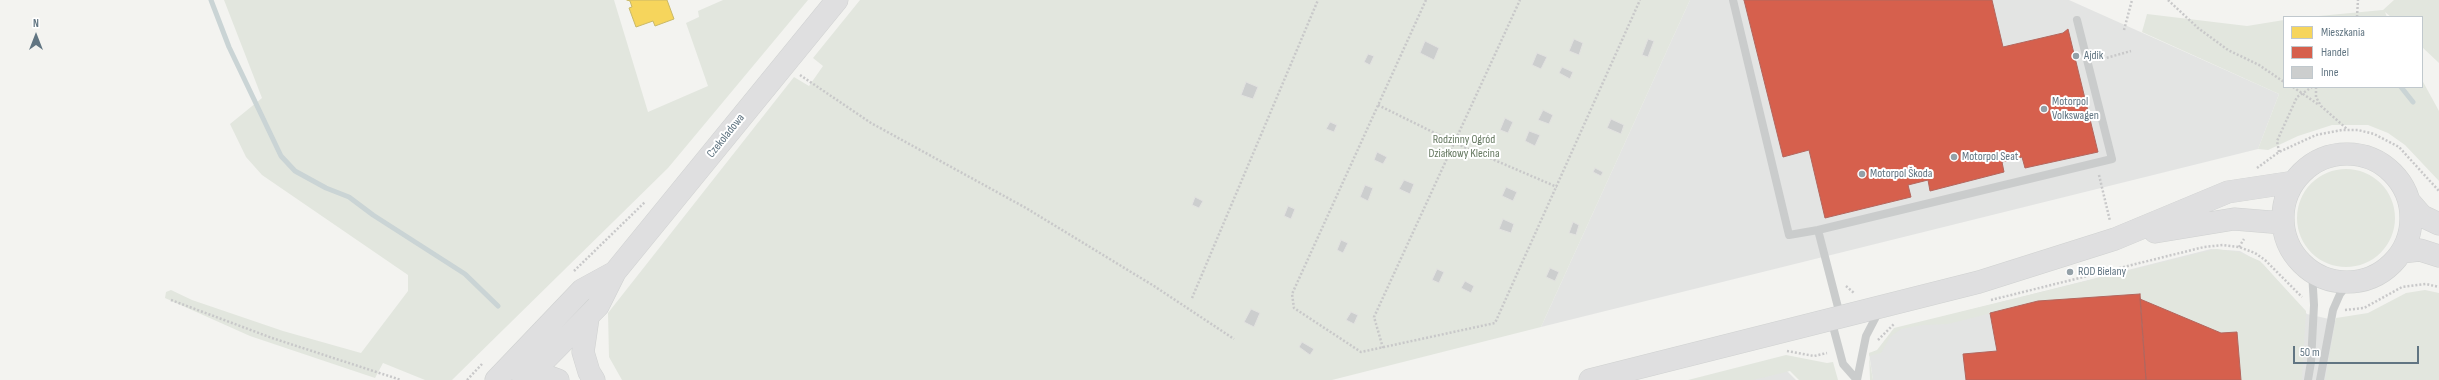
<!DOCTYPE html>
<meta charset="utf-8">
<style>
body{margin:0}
#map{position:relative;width:2439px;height:380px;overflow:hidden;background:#f3f3f0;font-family:"Sofia Sans Condensed",sans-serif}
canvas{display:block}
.legend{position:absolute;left:2283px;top:16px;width:140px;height:72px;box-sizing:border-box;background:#fff;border:1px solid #c0c8cd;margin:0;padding:5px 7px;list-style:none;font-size:12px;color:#617582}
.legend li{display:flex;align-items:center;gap:8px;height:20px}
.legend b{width:20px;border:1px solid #c0c8cd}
.north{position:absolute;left:16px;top:16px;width:40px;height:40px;-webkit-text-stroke:3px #fff;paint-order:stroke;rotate:0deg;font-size:11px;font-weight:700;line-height:16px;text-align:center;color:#617582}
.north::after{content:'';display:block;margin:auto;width:14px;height:18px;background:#617582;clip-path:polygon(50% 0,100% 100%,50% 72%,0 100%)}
.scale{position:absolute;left:2293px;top:346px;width:126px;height:18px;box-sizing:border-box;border:2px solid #617582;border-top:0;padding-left:5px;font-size:12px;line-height:14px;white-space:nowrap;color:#617582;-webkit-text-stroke:3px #fff;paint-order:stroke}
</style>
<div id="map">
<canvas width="2439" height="380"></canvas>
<ul class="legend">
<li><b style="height:11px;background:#f6d55c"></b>Mieszkania</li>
<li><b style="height:11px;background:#d6604d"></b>Handel</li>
<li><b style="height:11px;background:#cccece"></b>Inne</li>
</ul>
<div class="north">N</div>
<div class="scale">50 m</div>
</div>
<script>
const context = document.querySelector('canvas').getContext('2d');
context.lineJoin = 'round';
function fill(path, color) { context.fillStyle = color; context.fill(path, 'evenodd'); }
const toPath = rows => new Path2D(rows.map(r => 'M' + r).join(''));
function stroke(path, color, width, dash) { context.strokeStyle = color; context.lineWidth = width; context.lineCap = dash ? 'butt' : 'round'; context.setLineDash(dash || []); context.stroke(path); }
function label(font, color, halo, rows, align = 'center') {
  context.font = font + ' "Sofia Sans Condensed",sans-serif'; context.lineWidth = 4; context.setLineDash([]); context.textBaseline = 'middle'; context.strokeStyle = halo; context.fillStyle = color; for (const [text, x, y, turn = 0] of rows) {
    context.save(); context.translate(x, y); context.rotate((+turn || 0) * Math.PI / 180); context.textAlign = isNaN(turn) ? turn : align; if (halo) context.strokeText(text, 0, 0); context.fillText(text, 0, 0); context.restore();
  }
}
fill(toPath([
 [1690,0,2069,0,2279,94,2258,149,1541,327],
 [2211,249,2240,251,2263,264,2307,314,2338,321,2328,380,1873,380,1869,353,1877,351,1894,329],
 [1781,365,1796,380,1717,380]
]), '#e3e4e3');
fill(toPath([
 [224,0,614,0,648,112,708,86,686,23,699,17,698,11,723,0,808,0,668,168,452,380,425,380,383,363,375,378,250,336,165,298,166,292,171,290,192,300,283,331,361,353,408,291,408,275,262,175,246,157,230,124,262,98],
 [860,0,1690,0,1541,327,1332,380,622,380,609,357,608,313,794,77,809,86,823,66,813,58],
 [2394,0,2439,0,2439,63,2422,47,2422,17,2391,17,2385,12,2387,17,2308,17,2383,10],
 [2147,14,2247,26,2284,20,2284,87,2422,87,2422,80,2439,111,2439,181,2405,145,2388,133,2368,125,2332,125,2298,136,2268,150,2258,149,2279,94,2142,32],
 '2297 218a49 49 0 1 1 98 0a49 49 0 1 1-98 0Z',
 [2216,249,2239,252,2260,261,2306,311,2302,380,2241,380,2237,332,2221,333,2141,299,2140,294,2038,301,1948,324,1923,325,1901,329,1890,337,1881,353,1869,356,1873,380,1870,380,1869,353,1877,350,1894,328],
 [2425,290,2439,293,2439,380,2325,380,2336,318,2368,313,2406,293],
 [1786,355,1827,363,1833,362,1838,380,1799,380,1790,371,1753,380,1688,380]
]), '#e2e6de');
const homes = toPath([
 [627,0,667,0,674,19,655,26,653,21,636,27,629,8,632,7,630,1,627,0]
]);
fill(homes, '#f6d55c');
stroke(homes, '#c9b867', 1);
const shops = toPath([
 [1744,0,1992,0,2003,47,2063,33,2068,29,2098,152,2025,168,2022,157,2002,162,2004,172,1930,191,1928,180,1908,185,1911,197,1825,218,1809,150,1783,157,1744,0],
 [2140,294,2146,380,1966,380,1963,354,1997,351,1990,313,2038,301,2140,294],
 [2140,299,2221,333,2237,332,2241,380,2146,380,2140,299]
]);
fill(shops, '#d6604d');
stroke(shops, '#b3665d', 1);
stroke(toPath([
 [211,0,229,47,281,156,295,171,326,188,349,197,373,215,465,274,498,306],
 [2401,87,2413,102]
]), '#cad4d5', 5);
const building = toPath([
 [1574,39,1583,43,1579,55,1569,51,1574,39],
 [1648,39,1654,41,1648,57,1642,55,1648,39],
 [1425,41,1439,48,1434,60,1420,53,1425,41],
 [1537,53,1547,57,1541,69,1532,65,1537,53],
 [1368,54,1374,56,1370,65,1364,62,1368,54],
 [1562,67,1573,72,1570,79,1559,73,1562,67],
 [1246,82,1258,87,1253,99,1241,95,1246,82],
 [1543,110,1553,115,1549,124,1538,120,1543,110],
 [1505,118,1513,122,1508,133,1500,130,1505,118],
 [1611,119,1624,125,1621,134,1607,128,1611,119],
 [1330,122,1337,125,1334,132,1326,129,1330,122],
 [1529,131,1540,135,1535,146,1525,141,1529,131],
 [1377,152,1387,157,1383,164,1374,160,1377,152],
 [1595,168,1603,172,1601,176,1593,172,1595,168],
 [1404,180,1414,184,1410,194,1399,189,1404,180],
 [1365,185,1373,188,1368,201,1360,197,1365,185],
 [1506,187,1517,192,1513,201,1502,196,1506,187],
 [1195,197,1203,201,1199,208,1192,205,1195,197],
 [1288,206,1295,209,1291,219,1284,216,1288,206],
 [1503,219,1514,224,1511,233,1499,229,1503,219],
 [1573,222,1579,225,1576,235,1569,233,1573,222],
 [1341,240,1348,243,1343,253,1337,250,1341,240],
 [1550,268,1559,272,1555,281,1546,277,1550,268],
 [1437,269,1444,272,1439,283,1432,280,1437,269],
 [1465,281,1474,286,1471,293,1461,288,1465,281],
 [1251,309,1260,313,1254,327,1244,322,1251,309],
 [1351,312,1358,315,1354,324,1346,320,1351,312],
 [1302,342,1314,349,1310,355,1299,347,1302,342]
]);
fill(building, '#cccece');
stroke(building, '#e2e2e0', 1);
const secondary = toPath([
 '2283 218a64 64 0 1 1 128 0a64 64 0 1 1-128 0Z',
 [2409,201,2422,216,2439,224],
 [2155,232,2234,219,2283,223],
 [2402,252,2420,250,2439,256],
 [588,318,583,352,589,372,594,380],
 [519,371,533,371,558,380],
 [496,380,582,290,615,272],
 [525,380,598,306,615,272,837,0],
 [1590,380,1979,282,2115,239,2228,192,2294,182]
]);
stroke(secondary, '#cfd1d0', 23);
stroke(toPath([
 [1426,0,1292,294,1294,308,1361,352,1495,323,1640,0],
 [2168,0,2198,28,2228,50,2259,65,2284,82],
 [2357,17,2358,0],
 [2124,30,2132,0],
 [2099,60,2131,51],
 [800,75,871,123,1026,208,1154,286,1234,339],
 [2293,87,2319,105],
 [2316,87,2316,97,2321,106,2347,129],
 [1378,105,1455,143,1557,187],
 [2279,152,2277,141,2297,97,2312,87],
 [2257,168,2279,152,2316,135,2342,130,2358,130,2374,134,2399,147,2439,191],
 [2099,175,2110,221],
 [2239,247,2244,239],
 [574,271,645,202],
 [1846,286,1854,293],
 [1192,298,1318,0],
 [171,300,272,338,401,380],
 [1991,300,2204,247,2223,245,2239,247,2255,253,2265,260,2302,297],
 [2345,310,2364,308,2402,287,2426,284,2439,287],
 [1878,340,1894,324],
 [1383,348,1374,317,1520,0],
 [1787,351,1814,356,1827,353],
 [467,380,482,364]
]), '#c8c8c9', 2.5, [2, 2]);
stroke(toPath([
 [1733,0,1789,235,1818,230],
 [1840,315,1818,230,2112,159,2077,20],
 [1831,319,1843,364,1857,380],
 [1857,380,1866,336,1879,311],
 [2308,380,2311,362,2314,305,2312,272],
 [2320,380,2333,310,2340,294,2349,282]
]), '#cacccc', 8);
stroke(secondary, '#dfdfe0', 22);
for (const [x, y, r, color] of [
 [2076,56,4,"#94a1a8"],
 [2044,109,4,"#94a1a8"],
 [1954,157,4,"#94a1a8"],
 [1862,174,4,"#94a1a8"],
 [2070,272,4,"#94a1a8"]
]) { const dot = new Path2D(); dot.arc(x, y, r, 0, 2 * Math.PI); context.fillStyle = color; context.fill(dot); stroke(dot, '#fff', 1.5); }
label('12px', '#617582', '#fff', [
 ["Ajdik",2084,56],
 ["Motorpol",2052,102],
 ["Volkswagen",2052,116],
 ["Motorpol Seat",1962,157],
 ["Motorpol Škoda",1870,174],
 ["ROD Bielany",2078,272]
], 'left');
label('12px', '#617582', '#fff', [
 ["Czekoladowa",726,136,-51]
]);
label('12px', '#667961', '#fff', [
 ["Rodzinny Ogród",1464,140],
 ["Działkowy Klecina",1464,154]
]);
</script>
